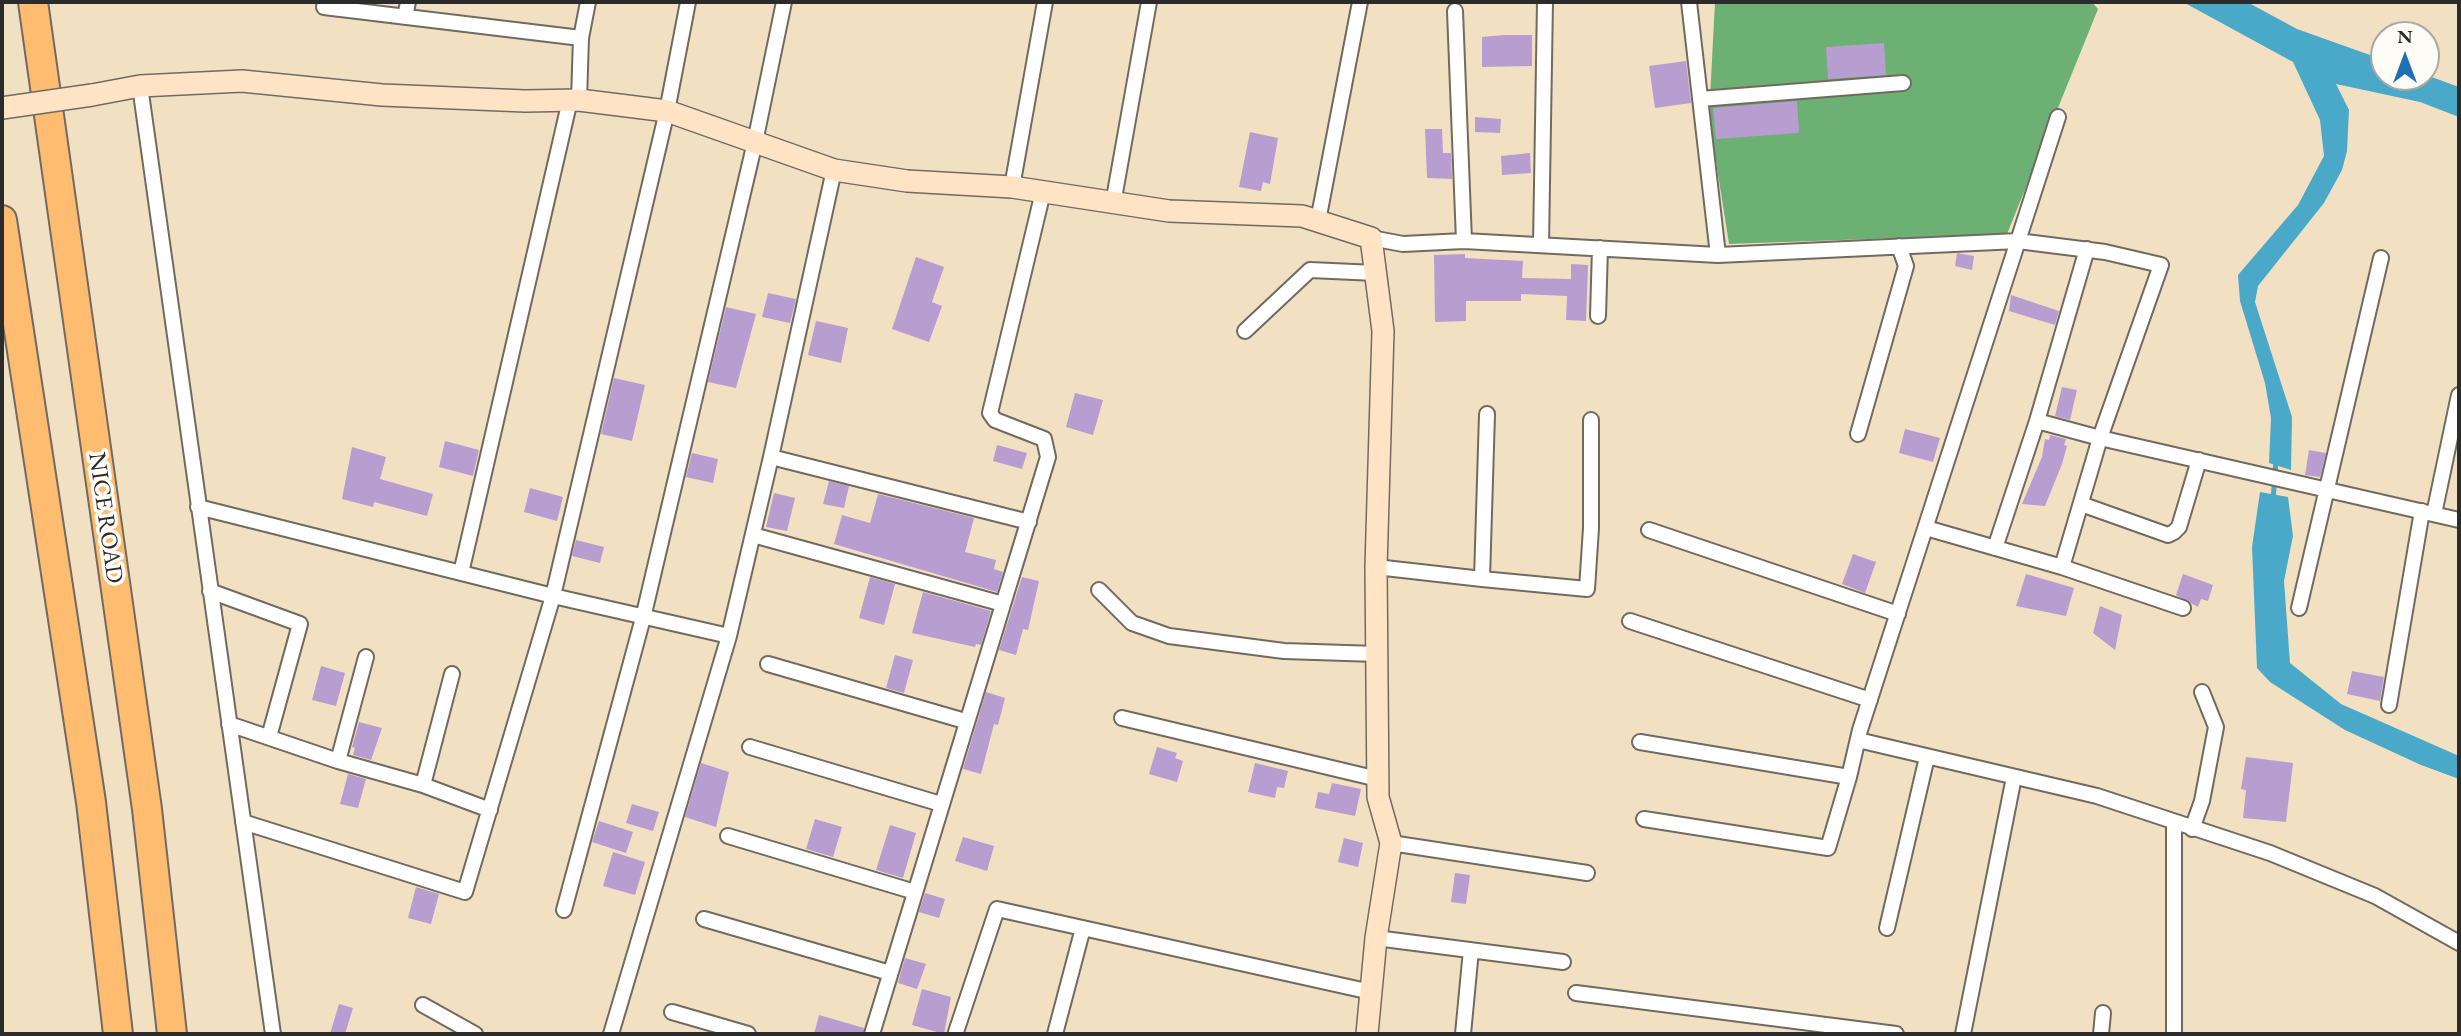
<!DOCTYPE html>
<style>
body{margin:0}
#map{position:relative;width:2461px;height:1036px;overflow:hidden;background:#f2e0c3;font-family:"EB Garamond",serif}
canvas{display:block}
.frame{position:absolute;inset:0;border:4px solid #2b2b2b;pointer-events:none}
.north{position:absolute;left:2370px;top:21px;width:70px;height:70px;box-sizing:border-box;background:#fdfcf7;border:2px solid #a9a8a5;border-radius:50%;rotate:0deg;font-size:19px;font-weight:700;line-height:28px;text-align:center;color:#2b2b2b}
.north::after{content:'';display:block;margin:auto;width:24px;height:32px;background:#1f6fb2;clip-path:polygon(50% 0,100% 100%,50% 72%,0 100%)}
</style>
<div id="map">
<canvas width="2461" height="1036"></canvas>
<div class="frame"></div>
<div class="north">N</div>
</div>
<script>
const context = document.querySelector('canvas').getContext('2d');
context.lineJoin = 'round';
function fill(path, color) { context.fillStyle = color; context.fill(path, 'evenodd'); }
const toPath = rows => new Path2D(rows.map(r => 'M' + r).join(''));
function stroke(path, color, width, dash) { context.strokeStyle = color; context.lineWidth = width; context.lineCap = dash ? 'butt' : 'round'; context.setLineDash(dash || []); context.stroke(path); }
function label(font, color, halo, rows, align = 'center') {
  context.font = font + ' "EB Garamond",serif'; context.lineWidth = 7; context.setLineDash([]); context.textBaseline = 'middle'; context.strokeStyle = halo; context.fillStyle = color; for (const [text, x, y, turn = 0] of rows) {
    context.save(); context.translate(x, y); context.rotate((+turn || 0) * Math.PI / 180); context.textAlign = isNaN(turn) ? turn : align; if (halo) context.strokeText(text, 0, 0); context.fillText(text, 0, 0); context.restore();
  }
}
fill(toPath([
 [1715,2,2092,2,2098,9,2007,234,1729,244,1709,117]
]), '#6cb074');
fill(toPath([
 [2183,2,2247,2,2297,29,2384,60,2384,77,2426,75,2459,87,2459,117,2420,102,2336,84,2349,110,2347,151,2342,170,2324,203,2258,286,2255,302,2292,417,2291,470,2269,463,2271,418,2265,383,2240,301,2238,275,2298,205,2324,156,2320,120,2293,62],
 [2260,492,2288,497,2293,536,2284,581,2290,663,2341,704,2459,756,2459,779,2421,765,2345,730,2270,682,2257,668,2252,547]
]), '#4aa9c9');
stroke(toPath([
 [2273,500,2276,460]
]), '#4aa9c9', 5);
fill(toPath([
 [1503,35,1532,35,1532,66,1482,67,1482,37],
 [1884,43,1886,75,1828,79,1826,47],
 [1686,61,1691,103,1655,108,1649,66],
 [1797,101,1799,133,1716,139,1713,108],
 [1475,117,1501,119,1500,133,1475,132],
 [1425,129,1442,129,1443,153,1451,153,1452,179,1427,178],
 [1250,132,1278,138,1270,184,1263,182,1261,191,1239,187],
 [1530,153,1531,173,1502,175,1501,156],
 [1957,253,1974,256,1972,270,1955,266],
 [1465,254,1465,258,1523,261,1522,278,1571,279,1571,264,1588,265,1586,321,1566,320,1567,296,1521,294,1521,301,1466,301,1466,321,1435,322,1434,255],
 [916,257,944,267,932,302,942,306,929,342,892,329],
 [768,293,796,299,790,323,762,317],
 [2011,295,2059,311,2055,325,2009,311],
 [726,307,756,314,736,388,708,382],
 [816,321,848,328,841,363,808,355],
 [614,378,645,385,632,441,601,434],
 [2062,387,2077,390,2070,420,2055,416],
 [1075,393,1103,400,1093,435,1066,427],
 [1905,429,1940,438,1933,462,1899,453],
 [2050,435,2066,439,2064,445,2067,446,2062,464,2045,506,2022,504,2042,457,2045,439,2049,440],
 [445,441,479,450,473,476,439,467],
 [997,445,1027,453,1022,469,993,461],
 [352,447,386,457,380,479,433,494,427,516,374,502,373,507,342,499],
 [2309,450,2326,453,2320,477,2305,475],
 [692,453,718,459,713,483,686,477],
 [829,481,849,486,844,508,823,504],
 [530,488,563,497,557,521,524,512],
 [774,493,795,498,787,531,766,527],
 [878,494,974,518,965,552,996,560,994,569,1003,572,997,592,834,544,842,515,870,523],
 [576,540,604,547,600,563,572,556],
 [1853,554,1876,562,1865,593,1842,584],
 [2026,574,2074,588,2066,616,2016,606],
 [2183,574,2213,585,2208,601,2201,599,2198,607,2176,595],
 [870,577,895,584,884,625,859,618],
 [1022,577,1039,581,1028,630,1023,629,1016,655,999,650],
 [923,592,991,611,981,645,976,644,975,647,912,633],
 [2100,606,2122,615,2115,650,2093,633],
 [895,655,913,660,904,693,886,688],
 [321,666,345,673,336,706,312,700],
 [2352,671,2384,677,2380,701,2347,694],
 [986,692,1005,698,998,725,994,724,981,774,963,769],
 [359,722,382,728,371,760,353,755,355,748,352,747],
 [1157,747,1177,753,1175,758,1183,761,1177,782,1149,774],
 [2246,757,2293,763,2286,822,2243,818,2246,790,2241,789],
 [701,763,729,772,716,827,685,817],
 [1255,763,1288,771,1284,788,1277,787,1275,798,1248,792],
 [348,774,366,779,358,808,340,804],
 [1332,783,1361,789,1355,816,1315,808,1318,792,1329,794],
 [632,804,659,812,653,831,626,823],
 [815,819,842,827,833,857,806,849],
 [599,821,633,832,626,853,592,842],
 [890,825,916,833,903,878,876,870],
 [963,837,994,846,987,871,955,861],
 [1344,838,1363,843,1358,867,1338,862],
 [613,852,645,862,635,895,603,886],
 [1455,873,1470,875,1466,904,1451,902],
 [416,887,439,894,431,924,408,918],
 [925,893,945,899,939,918,919,912],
 [905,958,926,964,917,989,898,983],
 [922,989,951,997,944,1034,912,1025],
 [339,1004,353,1008,345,1034,330,1034],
 [819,1015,864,1028,863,1034,814,1034]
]), '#b89dd0');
const street = toPath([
 [325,2,324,7,581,38],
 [1689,2,1718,255],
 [1455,11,1464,241],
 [405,17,408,2],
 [140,86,273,1034],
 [1700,99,1903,83],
 [579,100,581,38,588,2],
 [1012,187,1045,2],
 [1113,204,1149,2],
 [1318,221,1360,2],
 [1371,238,1403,244,1464,241,1718,255,2018,241,2105,252,2161,265,2100,438,2062,567,1926,528],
 [1541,245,1545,2],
 [1598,316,1600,248],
 [1245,331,1310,270,1376,273],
 [2037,421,2100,438,2459,520],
 [1858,434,1906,266,1899,246],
 [771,457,834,170],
 [2081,504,2168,535,2174,532,2179,527,2199,460],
 [198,507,553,596,729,636],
 [2434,514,2459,395],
 [1649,530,1898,614],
 [753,535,1003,604],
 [1995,548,2037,421,2087,249],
 [1376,567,1482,579,1487,414],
 [2062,567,2183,608],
 [461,573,570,100],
 [1482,579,1587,589,1591,528,1591,420],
 [1099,590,1132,623,1169,636,1284,651,1377,654],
 [210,591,300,624,269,737],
 [2299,608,2381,258],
 [1630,621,1870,700],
 [768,664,965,721],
 [2389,705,2422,511],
 [1122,718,1378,779],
 [229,724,338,761,423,785,490,810],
 [1858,740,2097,796,2270,853,2375,896,2459,943],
 [1640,742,1849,777,1860,730,2058,117],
 [750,747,941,804],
 [338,761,366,657],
 [423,785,452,674],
 [1644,819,1828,848,1849,777],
 [243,822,465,892,553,596,667,111,688,2],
 [2174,823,2174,1034],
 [2192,829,2202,801,2216,727,2202,692],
 [728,836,915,892],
 [1391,843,1587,873],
 [564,910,643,618,755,142,784,2],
 [704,919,890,973],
 [1887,928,1927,757],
 [1376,938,1563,962],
 [1576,993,1896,1034],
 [423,1005,475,1034],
 [672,1012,748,1034],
 [956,1032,997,909,1371,992],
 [611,1034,729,636,771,457,1029,522],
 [872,1034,1048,457,1044,439,995,420,990,413,1043,192],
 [1055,1034,1083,928],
 [1463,1034,1471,950],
 [1963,1034,2014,777],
 [2101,1034,2103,1013]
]);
const secondary = toPath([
 [92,95,140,86,242,81,382,95,525,101,579,100,667,111,834,170,907,181,1012,187,1169,211,1302,216,1371,238,1383,331,1376,567,1378,797,1391,843,1376,938,1367,1034]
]);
const highway = toPath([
 [33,2,147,809,172,1034],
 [2,220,91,802,118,1034]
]);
stroke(street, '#716a60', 18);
stroke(secondary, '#716a60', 24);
stroke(highway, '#716a60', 32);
stroke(street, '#fff', 14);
stroke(secondary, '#fee4c5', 21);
stroke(highway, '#fdbc6f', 28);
const secondaryBridge = toPath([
 [2,108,92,95]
]);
stroke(secondaryBridge, '#716a60', 24, []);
stroke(secondaryBridge, '#fee4c5', 21);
label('24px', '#2b2b2b', '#fdfcf7', [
 ["NICE ROAD",105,518,82]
]);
</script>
